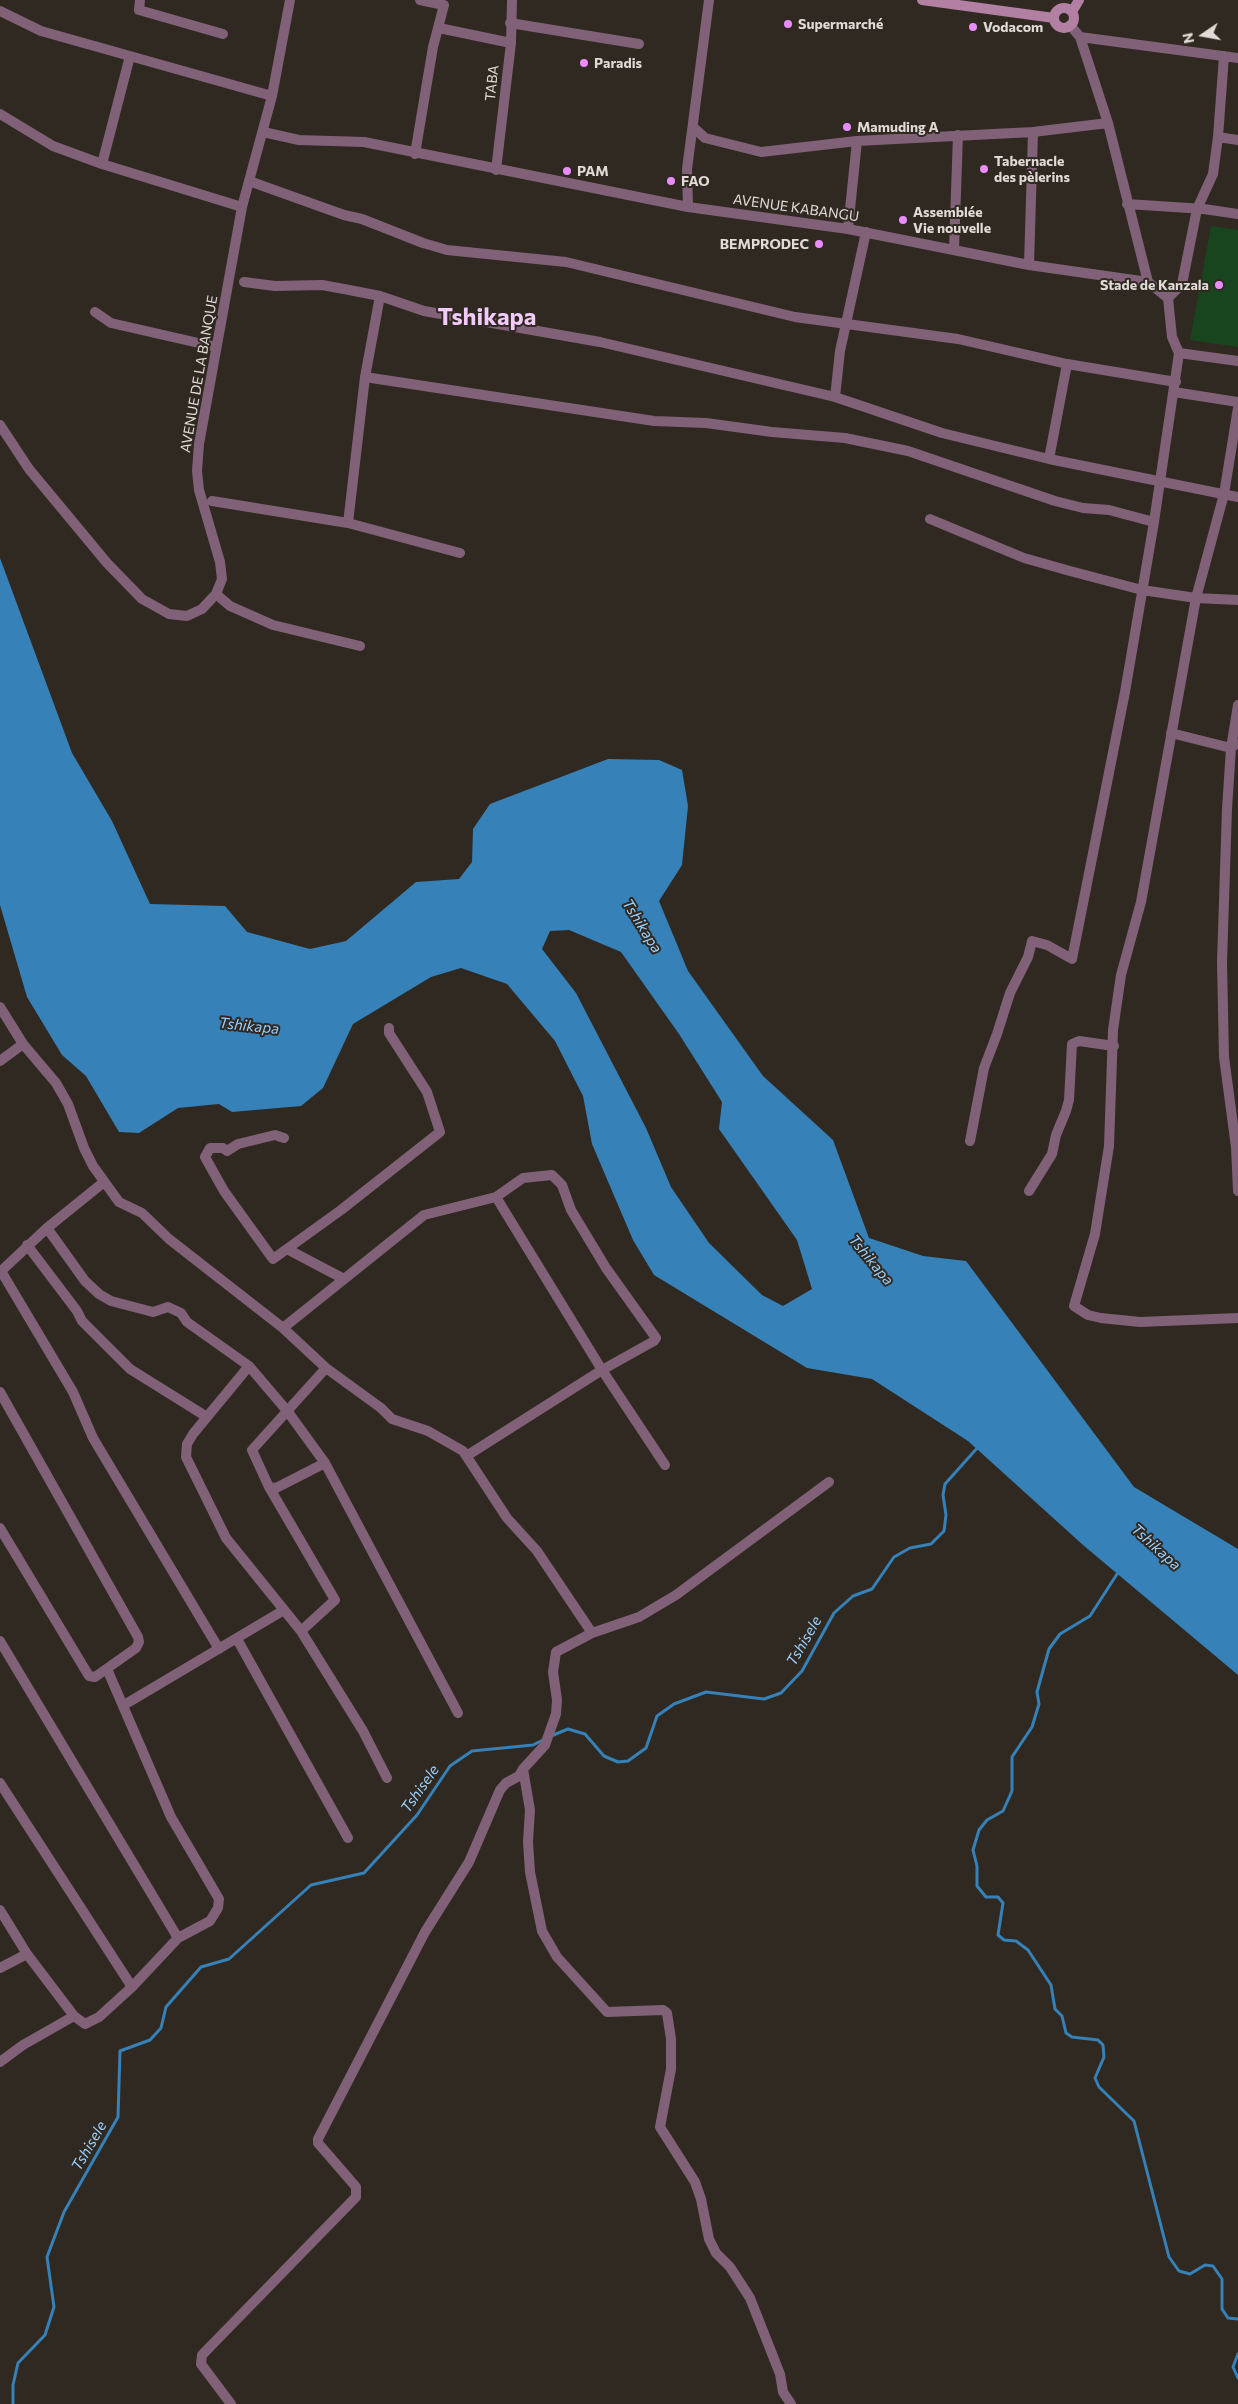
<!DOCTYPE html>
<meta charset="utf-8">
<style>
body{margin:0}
#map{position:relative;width:1238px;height:2404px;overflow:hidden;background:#302921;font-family:Commissioner,sans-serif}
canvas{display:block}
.north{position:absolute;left:1178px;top:10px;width:50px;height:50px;-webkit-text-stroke:4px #302921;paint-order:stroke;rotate:258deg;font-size:14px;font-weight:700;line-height:20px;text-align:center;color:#e0dbd6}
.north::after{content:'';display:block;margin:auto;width:18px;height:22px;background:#e0dbd6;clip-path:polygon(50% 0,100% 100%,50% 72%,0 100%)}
</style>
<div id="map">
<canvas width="1238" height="2404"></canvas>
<div class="north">N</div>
</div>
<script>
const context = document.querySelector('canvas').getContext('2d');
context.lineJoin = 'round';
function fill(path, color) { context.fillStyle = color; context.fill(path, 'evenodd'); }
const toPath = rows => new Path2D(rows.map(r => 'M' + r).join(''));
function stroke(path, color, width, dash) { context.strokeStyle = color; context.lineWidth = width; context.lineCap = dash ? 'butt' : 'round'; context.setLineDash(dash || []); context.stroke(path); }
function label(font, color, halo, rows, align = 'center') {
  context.font = font + ' Commissioner,sans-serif'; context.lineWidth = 4; context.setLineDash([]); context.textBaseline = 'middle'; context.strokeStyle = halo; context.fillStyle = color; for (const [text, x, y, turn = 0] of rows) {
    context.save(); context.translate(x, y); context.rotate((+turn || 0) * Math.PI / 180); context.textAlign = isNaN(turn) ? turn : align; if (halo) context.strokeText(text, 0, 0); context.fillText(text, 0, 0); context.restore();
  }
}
fill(toPath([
 [1211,226,1238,230,1238,347,1190,340]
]), '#19451e');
fill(toPath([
 [0,558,72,753,112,821,150,904,225,906,247,932,310,949,346,941,416,882,459,879,472,862,473,829,490,804,608,759,659,760,682,770,688,806,682,865,659,901,688,971,763,1076,833,1140,869,1238,923,1256,966,1261,1134,1487,1238,1549,1238,1675,1083,1545,968,1441,872,1379,807,1368,654,1275,633,1240,592,1144,583,1096,555,1041,507,984,461,968,431,977,353,1024,323,1088,301,1106,232,1112,219,1104,178,1108,139,1133,119,1132,86,1076,62,1055,27,997,0,905],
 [569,930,621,952,679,1034,722,1102,719,1129,797,1240,812,1289,783,1306,762,1295,709,1243,671,1187,646,1128,576,993,542,949,550,931]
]), '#3581b8');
stroke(toPath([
 [1119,1571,1090,1616,1060,1634,1049,1649,1037,1692,1039,1704,1032,1727,1012,1757,1012,1791,1003,1811,987,1820,979,1830,973,1850,977,1866,977,1886,986,1897,998,1897,1003,1903,998,1935,1004,1940,1016,1941,1028,1950,1051,1985,1055,2009,1062,2016,1066,2033,1072,2037,1098,2040,1103,2045,1104,2057,1095,2078,1099,2087,1134,2121,1169,2257,1179,2271,1190,2274,1205,2265,1213,2266,1222,2279,1222,2309,1228,2318,1238,2319],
 [551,1736,568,1729,585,1734,604,1756,618,1762,628,1761,646,1748,657,1716,674,1704,706,1692,764,1699,781,1693,802,1671,834,1613,853,1596,872,1589,894,1557,910,1548,931,1544,944,1531,946,1515,943,1495,945,1484,979,1446],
 [1238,2354,1233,2367,1238,2378],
 [13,2404,13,2385,18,2363,45,2335,54,2307,47,2257,64,2212,118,2117,120,2051,150,2040,161,2028,166,2007,201,1967,229,1959,311,1885,364,1873,417,1815,450,1766,472,1751,533,1745,543,1740]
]), '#3581b8', 3);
stroke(toPath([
 [140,0,139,10,223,34],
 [0,11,41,31,272,96],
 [510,23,639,44],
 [439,28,511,43],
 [1080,37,1238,58],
 [0,114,53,146,102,164,242,207],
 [693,127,705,138,761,152,857,141,1033,132,1108,123],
 [263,132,299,140,364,142,688,207,848,229,1029,265,1148,282],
 [1218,137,1238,140],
 [415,154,433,47,444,5,420,0],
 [102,164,130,56],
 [496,170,511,43,512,0],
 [249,181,344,215,362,219,423,243,447,250,566,262,795,317,958,339,1067,364,1176,382],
 [1127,204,1204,209,1238,214],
 [688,207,687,169,709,0],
 [848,229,857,141],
 [954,249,958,135],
 [1029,265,1033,132],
 [244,282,275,286,322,285,344,289,380,296,424,311,600,342,835,397,942,433,1049,459,1238,497],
 [1168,298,1182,284,1197,209,1213,174,1218,137,1224,56],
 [95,312,111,323,216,347],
 [1179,353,1238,361],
 [365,377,654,421,706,423,772,432,845,438,908,451,1055,501,1083,508,1109,510,1154,522],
 [1174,392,1238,402],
 [835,397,840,351,866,232],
 [1238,408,1224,494,1196,598,1141,902,1121,975,1113,1030,1109,1146,1095,1234,1074,1306,1088,1315,1101,1318,1140,1322,1238,1318],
 [0,425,29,469,107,563,142,599,169,614,187,616,202,609,216,594,222,579,220,562,199,490,197,471,199,444,242,207,272,96,290,0],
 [1049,459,1067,364],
 [212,501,348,523,365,377,380,296],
 [930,519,1024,558,1070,571,1142,590,1196,598,1238,600],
 [348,523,460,553],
 [216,594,230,606,273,625,360,646],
 [1238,705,1231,748,1227,809,1222,962,1224,1057,1236,1147,1238,1191],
 [1171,733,1231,748,1236,744],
 [0,1007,23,1044,56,1083,68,1104,84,1148,93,1166,119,1202,142,1213,169,1239,283,1328,326,1368,381,1408,392,1419,428,1431,463,1451,507,1518,537,1551,592,1633],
 [0,1061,23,1044],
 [284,1138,275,1135,238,1144,227,1151,223,1148,210,1148,205,1157,224,1191,273,1259,341,1210,440,1132,427,1092,389,1033,389,1028],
 [970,1141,984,1068,997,1034,1010,993,1028,957,1032,941,1047,945,1072,959,1125,692,1154,522,1179,353,1172,337,1168,298,1148,282,1108,123,1080,37,1070,25],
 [1029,1191,1052,1154,1056,1135,1066,1111,1069,1100,1072,1044,1079,1041,1114,1046],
 [496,1197,602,1370,665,1465],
 [47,1228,85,1281,99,1294,111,1301,153,1312,168,1307,181,1313,187,1322,249,1366,288,1412,325,1463,458,1713],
 [27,1245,77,1311,82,1321,130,1369,207,1417],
 [287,1249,344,1279],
 [1,1271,73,1392,93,1438,219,1649],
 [0,1272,47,1228,104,1182],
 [283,1328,424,1215,496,1197,523,1178,552,1175,562,1185,571,1210,606,1268,656,1338,654,1341,602,1370,468,1455],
 [249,1366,193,1434,187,1444,186,1457,226,1538,301,1631,363,1731,387,1778],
 [0,1392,138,1637,139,1642,136,1648,95,1677,89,1676,0,1528],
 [269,1487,276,1488,325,1463],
 [301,1631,335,1600,269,1487,252,1450,326,1368],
 [237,1639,348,1838],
 [0,1641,178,1938],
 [124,1705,284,1610],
 [523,1769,530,1810,528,1842,530,1872,542,1931,557,1957,607,2012,663,2010,667,2013,671,2039,671,2069,660,2127,695,2182,701,2199,709,2239,716,2253,730,2267,750,2298,780,2374,783,2392,791,2404],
 [0,1783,132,1987],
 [0,1910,27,1954,74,2016,85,2024,99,2017,132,1987,178,1938,210,1921,218,1908,219,1899,171,1817,107,1669],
 [0,1968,27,1954],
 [0,2062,23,2045,74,2016],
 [231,2404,201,2364,202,2355,356,2197,356,2187,318,2143,318,2139,425,1932,469,1862,500,1790,506,1783,519,1776,523,1769,545,1745,556,1714,557,1700,553,1672,556,1652,592,1633,639,1617,676,1595,829,1482]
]), '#806177', 10);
stroke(toPath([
 [922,0,1054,18],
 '1054 18a10 10 0 1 1 20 0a10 10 0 1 1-20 0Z',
 [1072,12,1079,0]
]), '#b180a2', 10);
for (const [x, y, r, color] of [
 [788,24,5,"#e98dfe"],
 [973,27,5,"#e98dfe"],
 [584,63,5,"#e98dfe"],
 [847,127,5,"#e98dfe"],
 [984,169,5,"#e98dfe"],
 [567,171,5,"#e98dfe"],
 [671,181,5,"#e98dfe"],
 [903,220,5,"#e98dfe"],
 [819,244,5,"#e98dfe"],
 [1219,285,5,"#e98dfe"]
]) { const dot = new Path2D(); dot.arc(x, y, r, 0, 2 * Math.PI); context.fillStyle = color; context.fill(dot); stroke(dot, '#302921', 2); }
label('bold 14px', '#e0dbd6', '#302921', [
 ["Supermarché",798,24],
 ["Vodacom",983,27],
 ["Paradis",594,63],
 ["Mamuding A",857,127],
 ["Tabernacle",994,161],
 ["des pèlerins",994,177],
 ["PAM",577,171],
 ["FAO",681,181],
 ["Assemblée",913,212],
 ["Vie nouvelle",913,228],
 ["BEMPRODEC",809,244,"right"],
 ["Stade de Kanzala",1209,285,"right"]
], 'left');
label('14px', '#e0dbd6', '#302921', [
 ["TABA",492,83,-84],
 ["AVENUE KABANGU",796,208,8],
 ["AVENUE DE LA BANQUE",199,374,-80]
]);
label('italic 15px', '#99d0fd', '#302921', [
 ["Tshikapa",642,926,58],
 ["Tshikapa",249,1026,6],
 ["Tshikapa",871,1260,50],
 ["Tshikapa",1156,1547,42],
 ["Tshisele",804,1641,-60],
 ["Tshisele",420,1789,-55],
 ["Tshisele",89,2146,-60]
]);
label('bold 24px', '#f2cafc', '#302921', [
 ["Tshikapa",487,317]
]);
</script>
